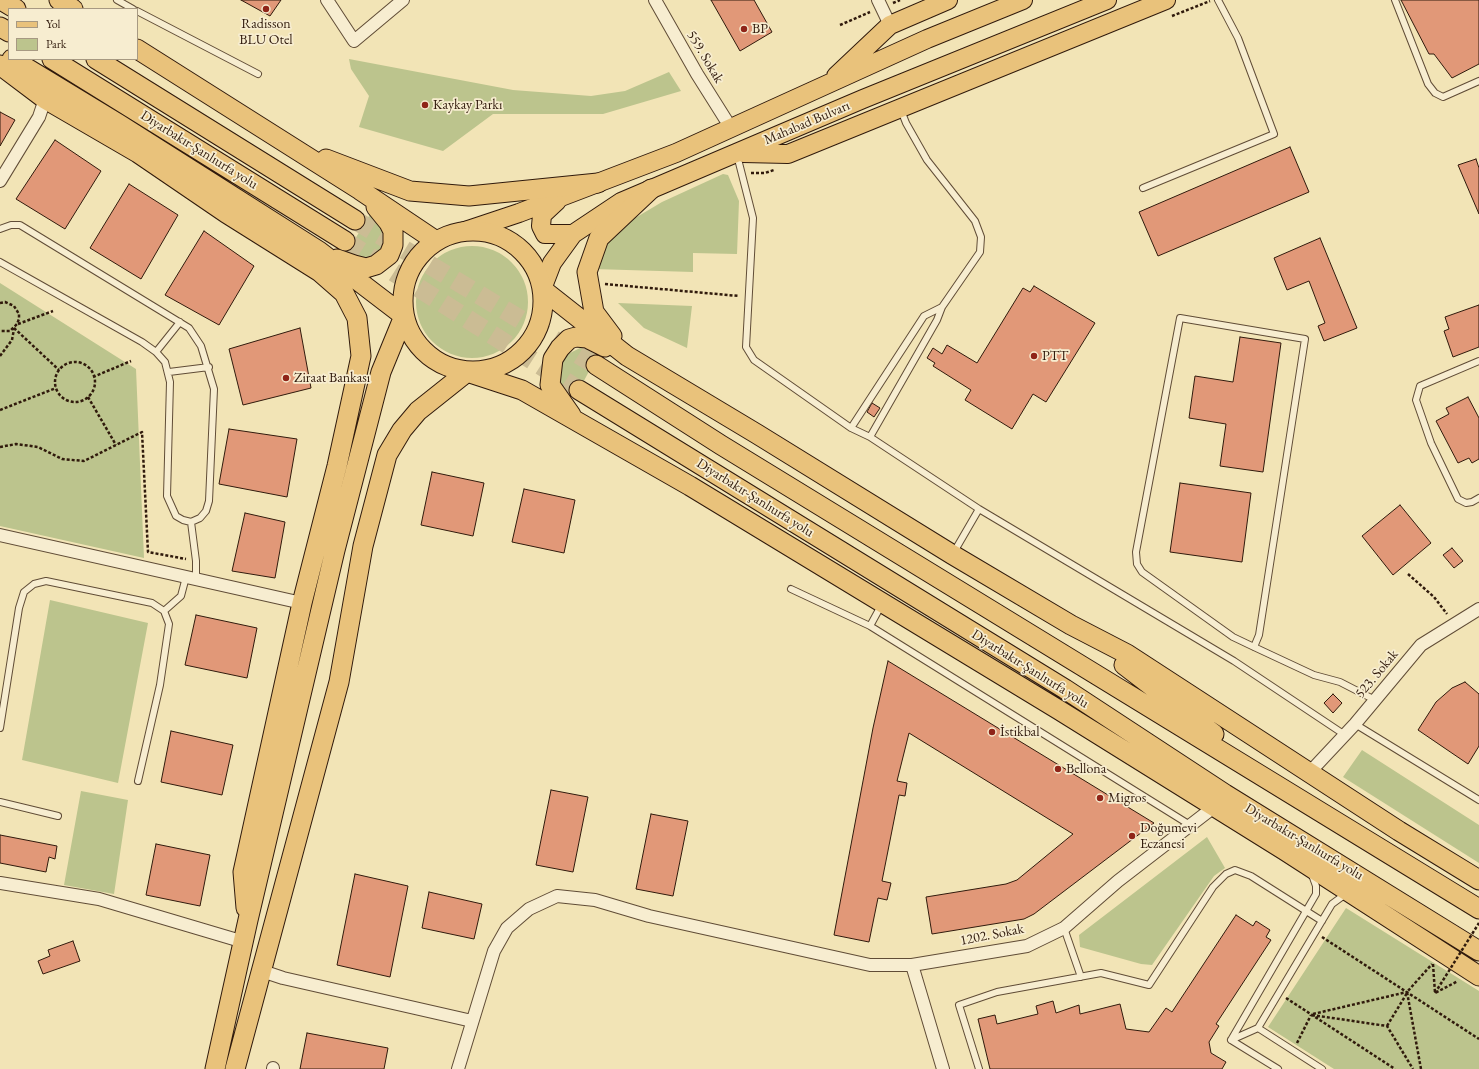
<!DOCTYPE html>
<meta charset="utf-8">
<style>
body{margin:0}
#map{position:relative;width:1479px;height:1069px;overflow:hidden;background:#f2e4b6;font-family:"EB Garamond",serif}
canvas{display:block}
.legend{position:absolute;left:8px;top:8px;width:130px;height:52px;box-sizing:border-box;background:#f7edd0;border:1px solid #a79982;margin:0;padding:5px 7px;list-style:none;font-size:12px;color:#301a0c}
.legend li{display:flex;align-items:center;gap:8px;height:20px}
.legend b{width:20px;border:1px solid #a79982}
</style>
<div id="map">
<canvas width="1479" height="1069"></canvas>
<ul class="legend">
<li><b style="height:5px;background:#e9c27b"></b>Yol</li>
<li><b style="height:11px;background:#bcc48d"></b>Park</li>
</ul>
</div>
<script>
const context = document.querySelector('canvas').getContext('2d');
context.lineJoin = 'round';
function fill(path, color) { context.fillStyle = color; context.fill(path, 'evenodd'); }
const toPath = rows => new Path2D(rows.map(r => 'M' + r).join(''));
function stroke(path, color, width, dash) { context.strokeStyle = color; context.lineWidth = width; context.lineCap = dash ? 'butt' : 'round'; context.setLineDash(dash || []); context.stroke(path); }
function label(font, color, halo, rows, align = 'center') {
  context.font = font + ' "EB Garamond",serif'; context.lineWidth = 3.5; context.setLineDash([]); context.textBaseline = 'middle'; context.strokeStyle = halo; context.fillStyle = color; for (const [text, x, y, turn = 0] of rows) {
    context.save(); context.translate(x, y); context.rotate((+turn || 0) * Math.PI / 180); context.textAlign = isNaN(turn) ? turn : align; if (halo) context.strokeText(text, 0, 0); context.fillText(text, 0, 0); context.restore();
  }
}
fill(toPath([
 [349,59,513,90,591,96,625,91,669,72,681,91,603,114,493,114,443,151,359,127,369,96,351,69],
 [723,174,728,175,739,201,737,254,693,253,693,272,593,269,603,242,620,227,662,202],
 [372,211,384,225,385,240,380,249,375,255,359,259,346,254],
 '416 302a56 56 0 1 1 112 0a56 56 0 1 1-112 0Z',
 [0,283,136,369,144,558,0,526],
 [618,303,692,306,687,348,644,328],
 [580,348,588,348,599,352,575,398,564,389,558,377,560,362,568,354],
 [50,600,148,623,118,783,22,760],
 [1362,750,1479,825,1479,863,1343,777],
 [81,791,128,800,114,894,64,885],
 [1207,837,1225,868,1214,876,1152,965,1141,964,1080,947,1079,935],
 [1346,908,1479,991,1479,1069,1334,1069,1268,1027]
]), '#bcc48d');
const building = toPath([
 [241,0,281,0,270,16,241,0],
 [711,0,754,0,772,32,740,51,711,0],
 [1401,0,1479,0,1479,64,1452,78,1434,54,1429,54,1401,0],
 [0,112,15,120,0,146,0,112],
 [55,140,101,171,65,229,16,199,55,140],
 [1290,147,1309,192,1158,256,1139,212,1290,147],
 [1476,159,1479,168,1479,214,1458,165,1476,159],
 [129,184,178,215,141,279,90,248,129,184],
 [204,231,254,266,219,325,165,295,204,231],
 [1320,238,1357,328,1324,341,1318,326,1325,323,1309,281,1287,290,1274,258,1320,238],
 [1034,286,1095,323,1046,402,1033,394,1012,429,965,400,971,390,933,366,935,363,927,358,933,348,942,354,947,345,977,363,1023,288,1030,292,1034,286],
 [1479,305,1479,347,1453,357,1444,331,1449,329,1445,317,1479,305],
 [300,328,311,388,243,405,229,349,300,328],
 [1240,337,1281,343,1263,472,1220,466,1226,424,1189,418,1195,376,1233,382,1240,337],
 [1468,397,1479,418,1479,459,1472,463,1469,458,1458,463,1436,421,1449,414,1446,408,1468,397],
 [872,403,880,408,874,417,867,412,872,403],
 [229,429,297,439,287,497,219,484,229,429],
 [432,472,484,483,473,536,421,525,432,472],
 [1180,483,1251,493,1242,562,1170,552,1180,483],
 [524,489,575,500,564,553,512,542,524,489],
 [1400,505,1431,543,1393,575,1362,536,1400,505],
 [245,513,285,522,275,578,232,571,245,513],
 [1452,548,1463,561,1454,568,1443,555,1452,548],
 [196,615,257,628,247,678,185,665,196,615],
 [888,661,1154,823,1034,914,1024,919,932,934,926,897,1006,884,1017,880,1073,834,909,733,897,781,907,783,905,796,899,795,882,881,891,883,887,900,878,898,869,942,834,935,873,728,888,661],
 [1465,682,1479,694,1479,746,1468,764,1418,730,1436,702,1452,688,1465,682],
 [1333,694,1342,703,1333,713,1324,703,1333,694],
 [171,731,233,745,222,795,161,782,171,731],
 [551,790,588,797,573,872,536,865,551,790],
 [651,814,688,821,673,896,636,889,651,814],
 [0,835,57,846,55,859,49,857,46,872,0,863,0,835],
 [156,844,210,855,200,906,146,895,156,844],
 [355,874,408,886,390,977,337,965,355,874],
 [429,892,482,904,474,939,422,928,429,892],
 [1236,915,1253,926,1256,921,1270,930,1266,937,1271,940,1216,1024,1219,1026,1209,1042,1211,1053,1226,1062,1222,1069,990,1069,978,1019,995,1015,997,1024,1038,1014,1036,1006,1053,1001,1056,1013,1079,1005,1080,1014,1120,1004,1126,1029,1149,1032,1166,1008,1172,1012,1236,915],
 [73,941,80,961,43,974,38,961,50,956,48,950,73,941],
 [307,1033,388,1048,384,1069,300,1069,307,1033]
]);
fill(building, '#e19878');
stroke(building, '#301a0c', 1);
stroke(toPath([
 [355,220,596,365],
 [345,241,579,390]
]), '#cbbc94', 19, [19, 10]);
const service = toPath([
 [117,0,133,9],
 [1395,0,1428,84,1435,93,1443,97,1479,81],
 [137,11,258,74],
 [737,155,753,218,746,347,754,360,851,428,870,437,979,509,1234,661,1345,735],
 [1143,188,1274,134,1238,38,1218,0],
 [0,229,11,225,20,225,189,328,201,346,214,389,209,501,206,511,200,518,191,522,183,520,176,516,167,496,170,382,165,362,156,352,142,342,0,262],
 [156,352,180,322],
 [1479,361,1420,386,1416,400,1431,443,1458,499,1466,503,1472,502,1479,498],
 [169,372,209,367],
 [851,428,924,316,942,307],
 [870,437,937,320,942,307,980,252,981,237,975,221,927,160,906,123,901,110],
 [191,522,196,561,196,579],
 [954,552,979,509],
 [791,589,870,626,1190,825],
 [164,611,181,596,186,577],
 [870,626,882,604],
 [1254,647,1259,635,1305,339,1180,318,1136,552,1137,564,1142,572,1233,637,1254,647,1314,675,1340,682,1375,700],
 [1355,724,1479,800],
 [0,728,19,608,24,592,34,584,46,581,152,603,164,611,169,624,160,685,138,781],
 [0,802,58,816],
 [1064,928,1081,977],
 [1231,1040,1258,1028],
 [979,1069,959,1005,997,992,1101,973,1149,985,1213,887,1226,874,1235,870,1251,876,1322,921],
 [1278,1069,1231,1040,1316,894,1316,886,1312,875],
 [1322,1069,1258,1028,1332,904,1347,893]
]);
const minor = toPath([
 [327,0,354,41,403,0],
 [655,0,697,74,731,128],
 [878,0,890,25],
 [0,181,39,117,45,99],
 [0,535,302,603],
 [1310,772,1355,724,1421,645,1479,609],
 [0,883,99,899,244,942],
 [262,971,283,978,472,1021],
 [273,1069,273,1068],
 [458,1069,494,951,507,928,529,909,557,896,595,900,649,916,870,965,912,965],
 [943,1069,912,965,1027,946,1064,928,1118,881,1214,807]
]);
const primary = toPath([
 [836,76,890,25,948,0],
 [743,153,788,154,1166,0],
 [557,201,542,215,541,226,545,234,573,234],
 [462,232,519,213,676,153,927,39,1023,0],
 [542,289,552,263,573,234,621,202,863,99,1107,0]
]);
const trunk = toPath([
 [1,0,16,9],
 [59,0,73,9],
 [0,27,9,32],
 [137,49,360,190,436,241],
 [12,59,119,124,319,251,404,316,381,372,335,550,248,920,215,1069],
 [52,59,345,241],
 [96,59,355,220],
 [0,65,45,99,138,153,226,213,320,272,344,293,357,318,361,356,337,466,302,603,243,872,246,908],
 [326,159,410,191,469,196,598,183],
 '403 301a70 70 0 1 1 140 0a70 70 0 1 1-140 0Z',
 [337,259,354,265,366,268,376,265,389,255,393,245,393,231,389,223,376,207],
 [542,289,627,356,757,434,953,555,1071,625,1127,654,1399,831,1479,880],
 [612,336,594,312,587,272,599,238,651,189],
 [596,365,721,445,1479,909],
 [579,390,1065,689,1225,794,1479,951],
 [571,415,550,385,553,359,560,348,569,339,576,337,587,338,605,347],
 [1124,665,1214,734],
 [235,1069,339,682,363,546,387,455,402,430,418,411,467,372,522,390,690,486,1059,710,1284,850,1479,976]
]);
stroke(service, '#604c36', 8);
stroke(minor, '#604c36', 14);
stroke(primary, '#301a0c', 20);
stroke(trunk, '#301a0c', 21);
stroke(toPath([
 [893,3,900,0],
 [1172,16,1210,1],
 [840,25,870,12],
 [751,173,765,173,774,170],
 [605,284,739,296],
 [0,303,5,302,14,306,19,314,19,319,17,324,10,331,0,331],
 [18,324,53,311],
 [14,328,59,370],
 [0,356,12,340,14,329],
 '55 382a20 20 0 1 1 40 0a20 20 0 1 1-40 0Z',
 [93,377,131,361],
 [88,397,116,445],
 [0,410,56,388],
 [0,447,16,444,38,447,62,459,84,461,142,432,148,552,186,559],
 [1408,574,1434,597,1447,614],
 [1322,937,1479,1039],
 [1433,964,1435,993,1458,981],
 [1286,998,1395,1069],
 [1313,1014,1407,992],
 [1312,1015,1387,1026,1413,1069],
 [1387,1026,1407,993],
 [1297,1043,1311,1015],
 [1421,1069,1407,992,1432,964]
]), '#301a0c', 2.5, [3, 2]);
stroke(service, '#f7edd0', 6);
stroke(minor, '#f7edd0', 12);
stroke(primary, '#e9c27b', 18);
stroke(trunk, '#e9c27b', 19);
stroke(toPath([
 [1435,993,1479,923]
]), '#301a0c', 2.5, [3, 2]);
for (const [x, y, r, color] of [
 [266,9,4,"#8f2418"],
 [744,29,4,"#8f2418"],
 [425,105,4,"#8f2418"],
 [1034,356,4,"#8f2418"],
 [286,378,4,"#8f2418"],
 [992,732,4,"#8f2418"],
 [1058,769,4,"#8f2418"],
 [1100,798,4,"#8f2418"],
 [1132,836,4,"#8f2418"]
]) { const dot = new Path2D(); dot.arc(x, y, r, 0, 2 * Math.PI); context.fillStyle = color; context.fill(dot); stroke(dot, '#f7edd0', 1.5); }
label('14px', '#301a0c', '#f7edd0', [
 ["Radisson",266,24,"center"],
 ["BLU Otel",266,40,"center"],
 ["BP",752,29],
 ["Kaykay Parkı",433,105],
 ["PTT",1042,356],
 ["Ziraat Bankası",294,378],
 ["İstikbal",1000,732],
 ["Bellona",1066,769],
 ["Migros",1108,798],
 ["Doğumevi",1140,828],
 ["Eczanesi",1140,844]
], 'left');
label('14px', '#301a0c', '#f7edd0', [
 ["559. Sokak",705,57,59],
 ["Mahabad Bulvarı",807,123,-23],
 ["Diyarbakır-Şanlıurfa yolu",199,150,32],
 ["Diyarbakır-Şanlıurfa yolu",755,498,32],
 ["Diyarbakır-Şanlıurfa yolu",1030,669,32],
 ["523. Sokak",1377,674,-50],
 ["Diyarbakır-Şanlıurfa yolu",1304,842,31],
 ["1202. Sokak",992,935,-11]
]);
</script>
